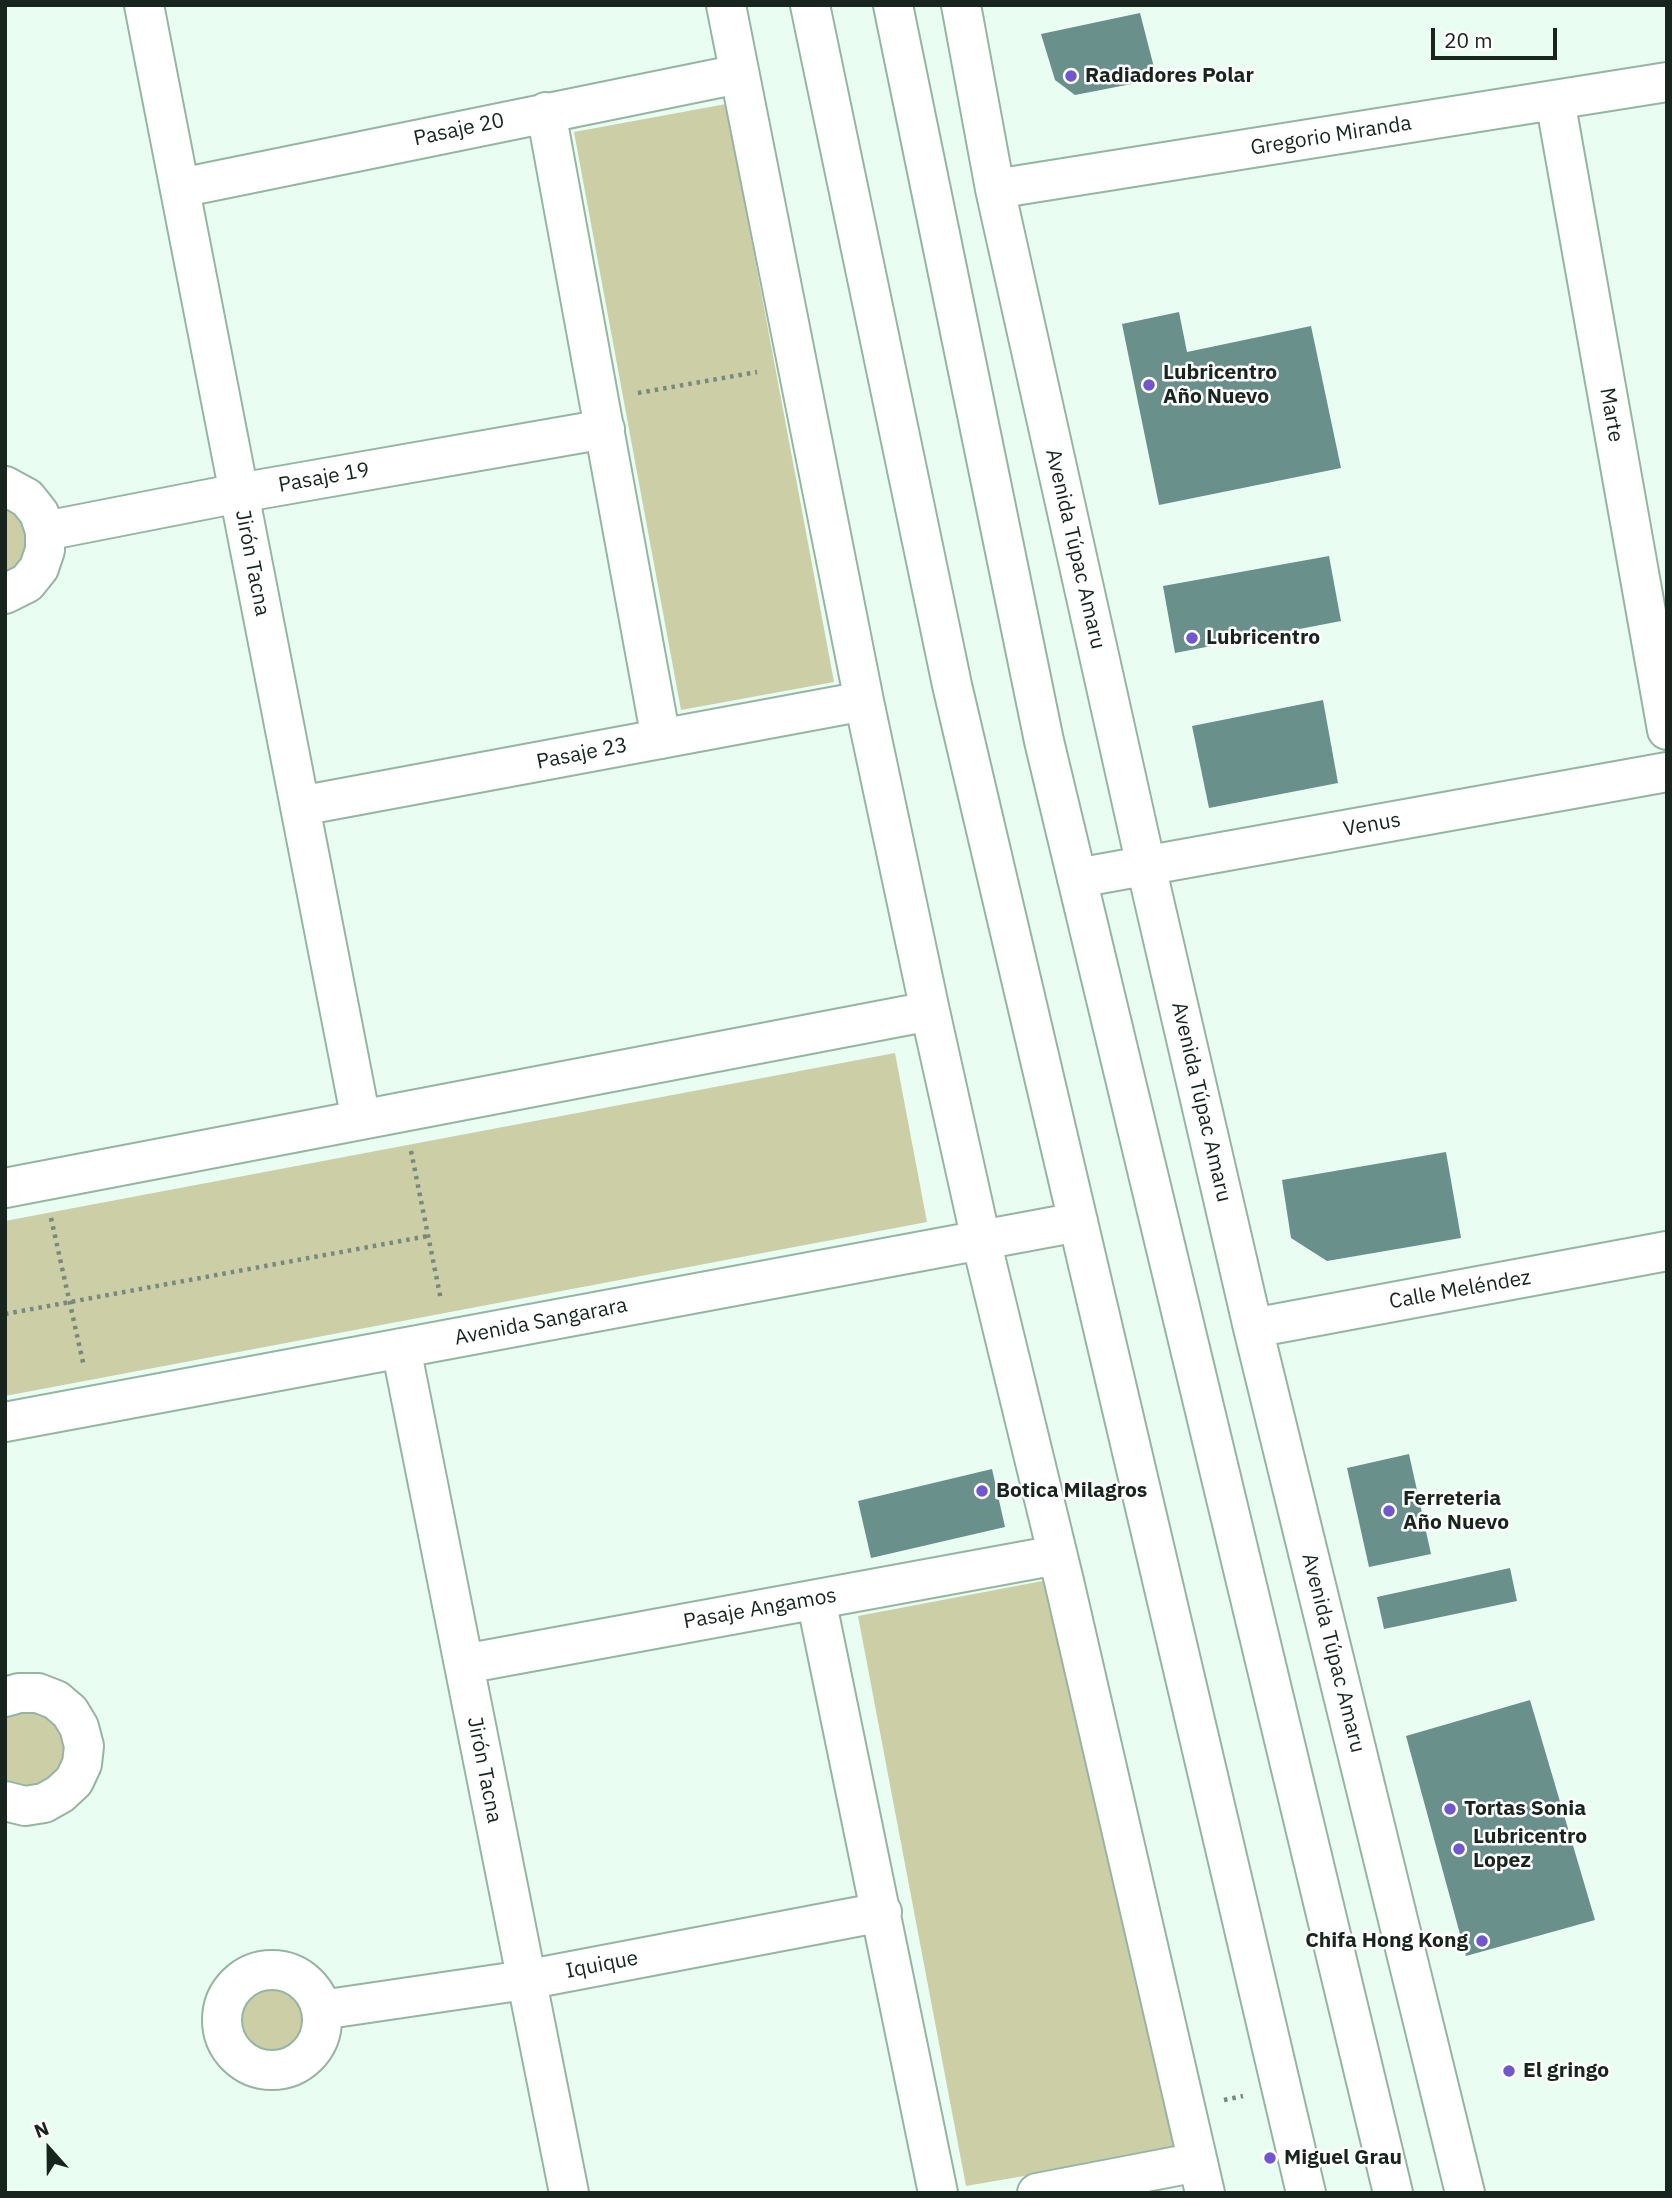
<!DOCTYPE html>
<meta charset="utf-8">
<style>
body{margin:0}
#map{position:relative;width:1672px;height:2198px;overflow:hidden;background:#e9fdf2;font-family:"IBM Plex Sans",sans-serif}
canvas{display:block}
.frame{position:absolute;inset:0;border:7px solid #18251e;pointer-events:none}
.north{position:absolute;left:14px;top:2114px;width:70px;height:70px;-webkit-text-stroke:5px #fff;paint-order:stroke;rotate:339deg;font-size:19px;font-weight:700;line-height:28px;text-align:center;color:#18251e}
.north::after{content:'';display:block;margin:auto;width:24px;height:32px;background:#18251e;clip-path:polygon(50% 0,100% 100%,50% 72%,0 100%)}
.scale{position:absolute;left:1431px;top:28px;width:126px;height:32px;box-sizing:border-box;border:4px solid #18251e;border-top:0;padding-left:9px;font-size:21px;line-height:24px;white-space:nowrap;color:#18251e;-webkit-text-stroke:5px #fff;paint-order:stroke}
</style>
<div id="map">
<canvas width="1672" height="2198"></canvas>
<div class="frame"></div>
<div class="north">N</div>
<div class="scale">20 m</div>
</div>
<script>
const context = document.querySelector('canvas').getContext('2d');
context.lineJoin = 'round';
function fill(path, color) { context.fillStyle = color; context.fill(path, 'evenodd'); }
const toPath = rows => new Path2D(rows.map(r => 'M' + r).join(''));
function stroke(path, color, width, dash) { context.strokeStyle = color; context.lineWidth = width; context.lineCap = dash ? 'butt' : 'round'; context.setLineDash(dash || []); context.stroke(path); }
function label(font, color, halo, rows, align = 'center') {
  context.font = font + ' "IBM Plex Sans",sans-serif'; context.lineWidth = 5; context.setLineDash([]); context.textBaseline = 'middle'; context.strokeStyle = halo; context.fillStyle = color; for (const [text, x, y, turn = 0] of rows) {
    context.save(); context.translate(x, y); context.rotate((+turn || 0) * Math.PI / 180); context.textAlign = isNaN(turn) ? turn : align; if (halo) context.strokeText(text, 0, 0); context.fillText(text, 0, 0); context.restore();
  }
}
fill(toPath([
 [726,104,834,682,681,710,574,132],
 [5,497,27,517,27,559,5,580],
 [895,1053,927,1222,5,1396,5,1221],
 [1053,1579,1187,2148,966,2186,858,1616],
 [20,1707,56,1718,68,1753,56,1776,32,1787,18,1786,5,1781,5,1713],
 '233 2019a38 38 0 1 1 76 0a38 38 0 1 1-76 0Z'
]), '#cccea6');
fill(toPath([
 [1140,13,1157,79,1075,95,1055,80,1041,34],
 [1179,312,1187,352,1311,326,1341,468,1159,505,1122,324],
 [1329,556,1341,621,1175,653,1163,586],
 [1323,700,1338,783,1209,808,1192,726],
 [1446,1152,1461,1238,1327,1261,1291,1238,1282,1180],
 [1409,1454,1431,1554,1369,1567,1347,1468],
 [992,1469,1005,1527,871,1558,858,1501],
 [1510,1568,1517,1601,1384,1629,1377,1597],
 [1530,1700,1595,1920,1466,1956,1406,1736]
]), '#69908b');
const minor = toPath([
 [144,5,361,1120],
 [726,5,864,701,930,1011,981,1240,1064,1581,1205,2193],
 [961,5,995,189,1146,866,1253,1328,1465,2193],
 [1555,100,1667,730],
 [546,112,661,739],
 [180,188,739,74],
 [995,189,1667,82],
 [5,486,27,498,39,513,45,531,45,550,39,568,27,583,5,594],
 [45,531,239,493,605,429],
 [300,806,864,701],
 [1077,878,1667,772],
 [5,1188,930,1011],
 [1253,1328,1667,1251],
 [401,1348,569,2193],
 [5,1422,1078,1222],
 [816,1599,938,2193],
 [464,1664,1057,1555],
 [5,1697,19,1693,38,1693,56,1700,70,1712,79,1727,84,1746,82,1764,74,1781,60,1794,44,1803,25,1806,5,1801],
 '222 2020a50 50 0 1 1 100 0a50 50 0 1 1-100 0Z',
 [321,2010,525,1980,882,1912],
 [1037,2193,1198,2162]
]);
const highway = toPath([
 [810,5,952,685,1306,2193],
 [893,5,1044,741,1393,2193]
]);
stroke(minor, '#95b5a3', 42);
stroke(highway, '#95b5a3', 42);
stroke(toPath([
 [638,393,757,372],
 [411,1151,441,1300],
 [51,1218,84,1367],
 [5,1314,428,1236],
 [1224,2100,1243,2096]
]), '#798980', 4.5, [3.5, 5]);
stroke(minor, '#fff', 38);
stroke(highway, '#fff', 38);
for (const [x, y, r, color] of [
 [1071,76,7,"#7156d0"],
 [1149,385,7,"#7156d0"],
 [1192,638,7,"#7156d0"],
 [982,1491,7,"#7156d0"],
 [1389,1511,7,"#7156d0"],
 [1450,1809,7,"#7156d0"],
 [1459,1849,7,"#7156d0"],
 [1482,1941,7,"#7156d0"],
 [1509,2071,7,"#7156d0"],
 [1270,2158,7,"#7156d0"]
]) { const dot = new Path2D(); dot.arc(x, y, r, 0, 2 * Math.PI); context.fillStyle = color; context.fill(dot); stroke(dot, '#fff', 2.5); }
label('bold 21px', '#18251e', '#fff', [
 ["Radiadores Polar",1085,76],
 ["Lubricentro",1163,373],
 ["Año Nuevo",1163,397],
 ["Lubricentro",1206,638],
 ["Botica Milagros",996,1491],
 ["Ferreteria",1403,1499],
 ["Año Nuevo",1403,1523],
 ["Tortas Sonia",1464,1809],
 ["Lubricentro",1473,1837],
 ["Lopez",1473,1861],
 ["Chifa Hong Kong",1468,1941,"right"],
 ["El gringo",1523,2071],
 ["Miguel Grau",1284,2158]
], 'left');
label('21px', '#18251e', '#fff', [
 ["Pasaje 20",459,130,-12],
 ["Gregorio Miranda",1331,136,-9],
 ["Marte",1611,415,80],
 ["Pasaje 19",324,478,-10],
 ["Avenida Túpac Amaru",1075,549,77],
 ["Jirón Tacna",252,563,79],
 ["Pasaje 23",582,754,-11],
 ["Venus",1372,825,-10],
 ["Avenida Túpac Amaru",1201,1102,77],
 ["Calle Meléndez",1460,1290,-10],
 ["Avenida Sangarara",541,1322,-11],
 ["Pasaje Angamos",760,1609,-10],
 ["Avenida Túpac Amaru",1333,1653,76],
 ["Jirón Tacna",484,1770,79],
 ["Iquique",602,1965,-11]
]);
</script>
